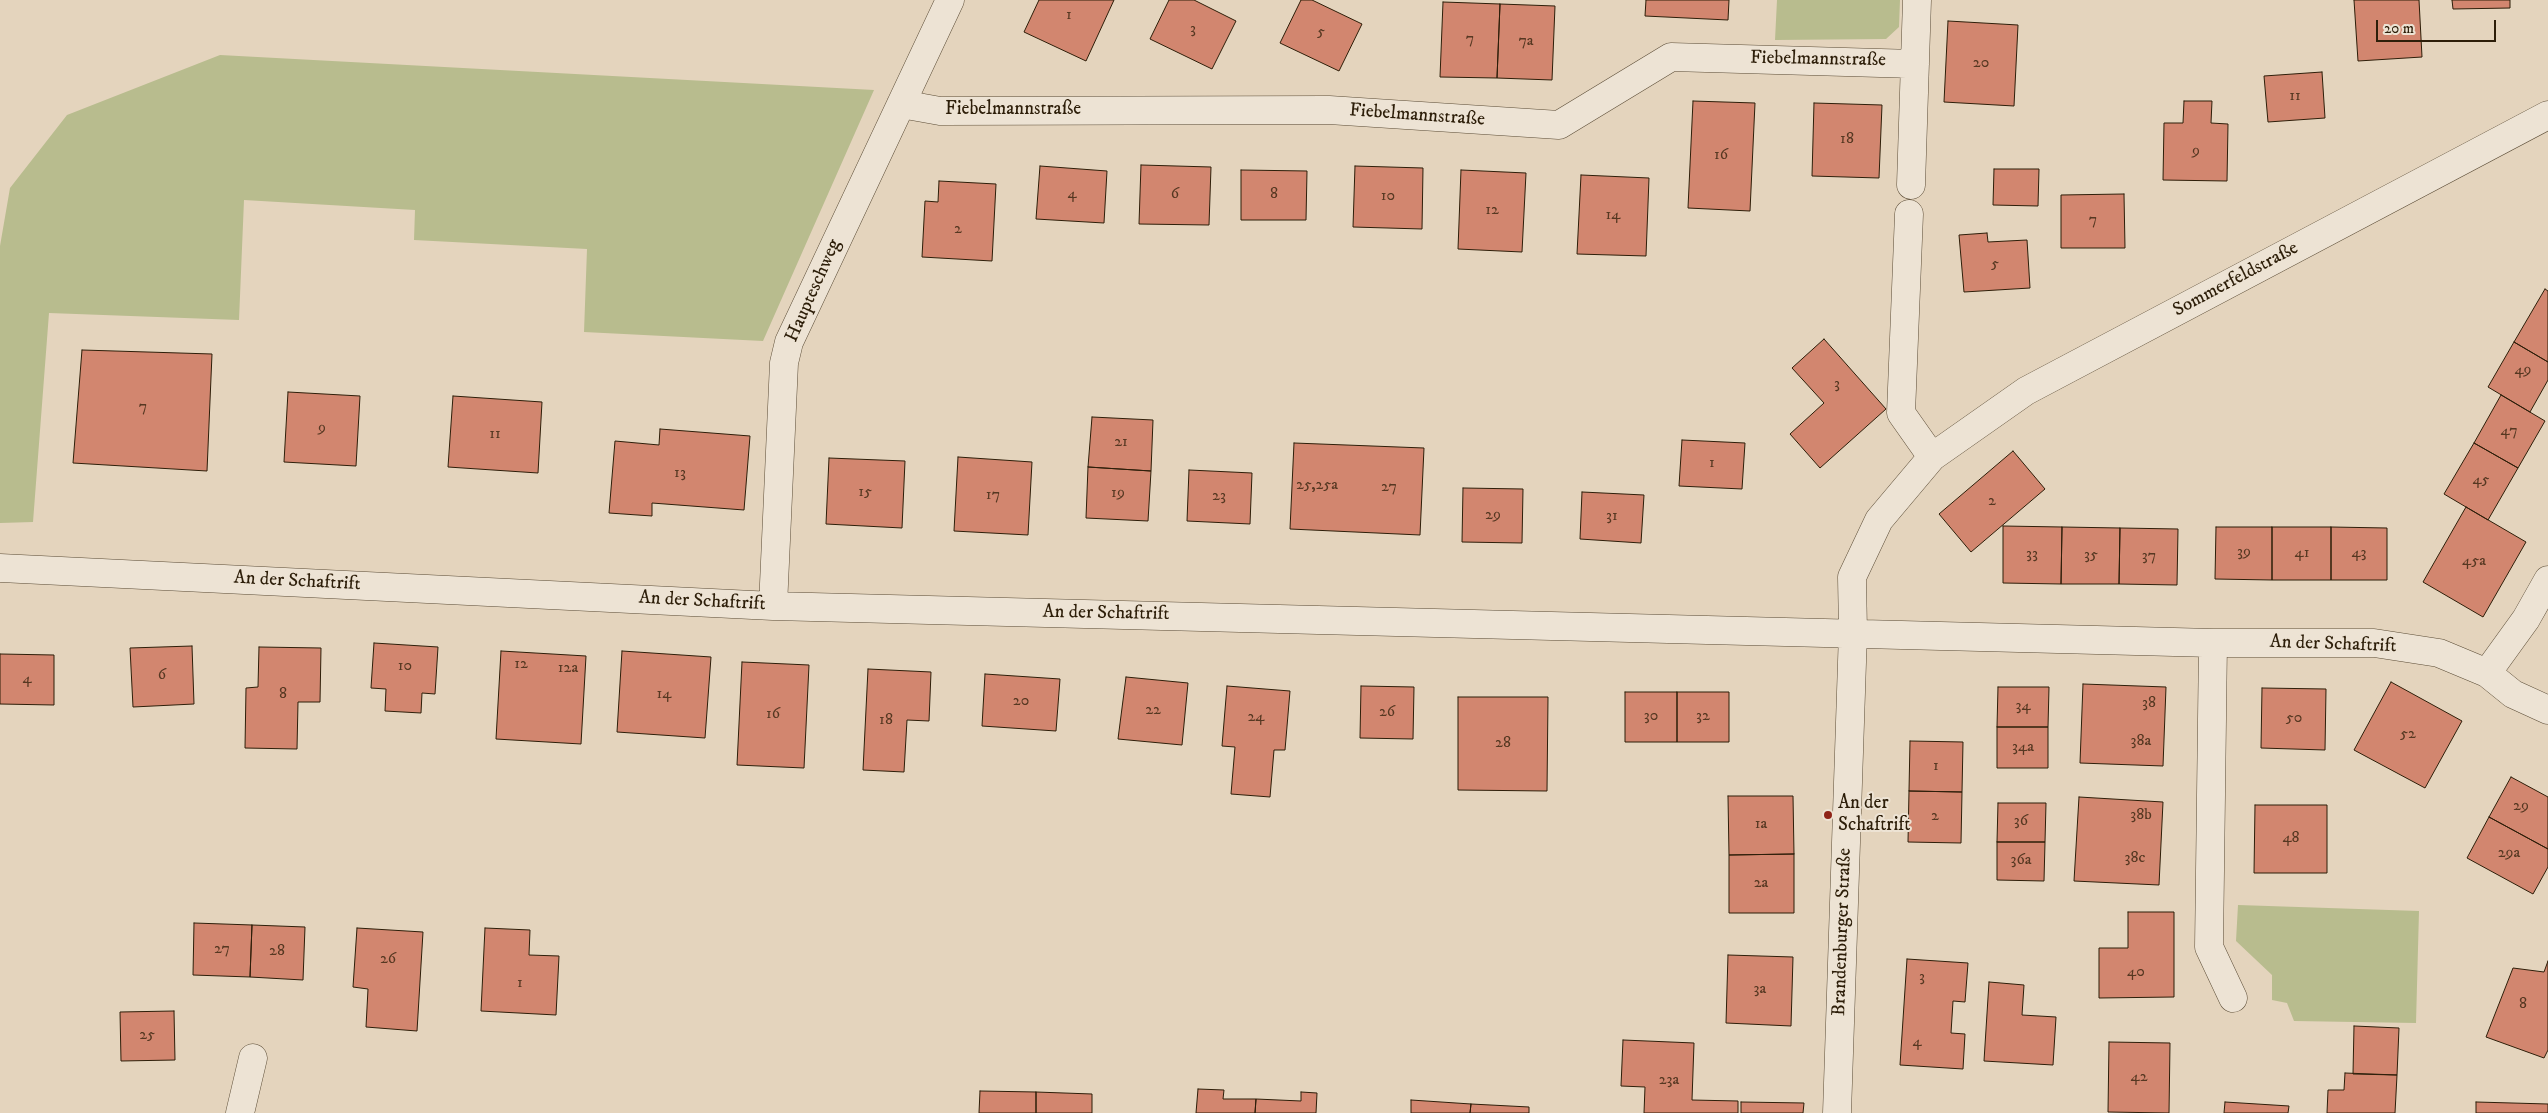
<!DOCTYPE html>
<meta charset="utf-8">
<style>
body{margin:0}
#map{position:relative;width:2548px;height:1113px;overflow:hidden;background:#e4d4bd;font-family:"IM FELL DW Pica",serif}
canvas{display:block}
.scale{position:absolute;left:2376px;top:20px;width:120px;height:22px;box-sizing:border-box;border:2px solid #2d1e09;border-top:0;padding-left:6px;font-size:15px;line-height:18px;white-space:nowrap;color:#2d1e09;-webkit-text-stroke:4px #ede3d4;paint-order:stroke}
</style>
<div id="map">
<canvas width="2548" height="1113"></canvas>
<div class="scale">20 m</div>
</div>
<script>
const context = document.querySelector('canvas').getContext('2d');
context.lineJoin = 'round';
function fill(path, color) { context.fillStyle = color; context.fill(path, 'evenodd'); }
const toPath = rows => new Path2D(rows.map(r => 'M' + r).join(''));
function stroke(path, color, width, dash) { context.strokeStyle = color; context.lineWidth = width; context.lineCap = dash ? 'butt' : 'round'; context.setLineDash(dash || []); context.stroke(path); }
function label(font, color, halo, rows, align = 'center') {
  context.font = font + ' "IM FELL DW Pica",serif'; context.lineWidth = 4; context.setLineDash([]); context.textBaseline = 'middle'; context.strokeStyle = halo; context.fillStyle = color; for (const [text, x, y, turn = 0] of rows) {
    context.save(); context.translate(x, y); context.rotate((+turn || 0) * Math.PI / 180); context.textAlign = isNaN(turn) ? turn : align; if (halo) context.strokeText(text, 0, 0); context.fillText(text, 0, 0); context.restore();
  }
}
fill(toPath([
 [1777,0,1900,0,1899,27,1886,39,1775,40],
 [220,55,874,90,763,341,584,332,587,249,414,240,415,210,244,200,239,320,49,313,33,522,0,523,0,246,10,188,67,115],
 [2238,905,2419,911,2416,1023,2294,1021,2287,1003,2272,1000,2272,975,2236,941]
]), '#b8bc8e');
const building = toPath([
 [1039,0,1114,0,1086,61,1024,32,1039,0],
 [1169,0,1194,0,1236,21,1212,69,1150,39,1169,0],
 [1301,0,1312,0,1362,24,1339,71,1280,43,1301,0],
 [1646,0,1729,0,1728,20,1645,16,1646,0],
 [2354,0,2419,0,2422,57,2358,61,2354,0],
 [2452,0,2510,0,2510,8,2453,9,2452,0],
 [1443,2,1500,4,1497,78,1440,77,1443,2],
 [1500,4,1555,6,1552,80,1497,78,1500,4],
 [1948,21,2018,25,2014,106,1944,102,1948,21],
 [2322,72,2325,118,2268,122,2264,76,2322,72],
 [1693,101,1755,103,1750,211,1688,208,1693,101],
 [2184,101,2212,101,2211,123,2228,124,2227,181,2163,180,2164,123,2183,123,2184,101],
 [1814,103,1882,105,1879,178,1812,176,1814,103],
 [1141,165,1211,167,1209,225,1139,224,1141,165],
 [1040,166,1107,171,1104,223,1036,219,1040,166],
 [1355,166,1423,168,1422,229,1353,227,1355,166],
 [1994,169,2039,169,2038,206,1993,205,1994,169],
 [1241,170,1307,171,1306,220,1241,220,1241,170],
 [1461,170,1526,173,1522,252,1458,249,1461,170],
 [1581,175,1649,178,1646,256,1577,254,1581,175],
 [939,181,996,184,992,261,922,257,925,201,938,202,939,181],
 [2124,194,2125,248,2061,248,2061,195,2124,194],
 [1987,233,1988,242,2027,240,2030,288,1964,292,1959,235,1987,233],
 [2545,289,2548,291,2548,362,2514,342,2545,289],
 [1824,339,1886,409,1820,468,1790,434,1824,403,1792,368,1824,339],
 [2514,342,2548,362,2548,380,2530,412,2488,387,2514,342],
 [82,350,212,354,207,471,73,463,82,350],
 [288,392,360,396,356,466,284,462,288,392],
 [2501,395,2545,421,2518,468,2474,443,2501,395],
 [453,396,542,402,538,473,448,467,453,396],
 [1092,417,1153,420,1151,471,1088,467,1092,417],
 [660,429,750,436,744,510,652,503,652,516,609,513,615,441,659,445,660,429],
 [1682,440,1745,443,1742,489,1679,486,1682,440],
 [1294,443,1424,448,1420,535,1290,529,1294,443],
 [2474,443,2518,468,2488,520,2444,494,2474,443],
 [2013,451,2045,489,1971,552,1939,514,2013,451],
 [958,457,1032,462,1028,535,954,531,958,457],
 [829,458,905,461,902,528,826,524,829,458],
 [1088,467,1151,471,1148,521,1086,518,1088,467],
 [1189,470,1252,473,1250,524,1187,521,1189,470],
 [1463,488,1523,489,1522,543,1462,542,1463,488],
 [1582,492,1644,495,1641,543,1580,539,1582,492],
 [2466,507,2526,542,2483,617,2423,582,2466,507],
 [2003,526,2062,527,2061,584,2003,583,2003,526],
 [2062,527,2120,528,2119,584,2061,584,2062,527],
 [2216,527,2272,527,2272,580,2215,579,2216,527],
 [2272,527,2331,527,2331,580,2272,580,2272,527],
 [2331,527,2387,528,2387,580,2331,580,2331,527],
 [2120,528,2178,529,2177,585,2119,584,2120,528],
 [374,643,438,647,435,694,422,693,421,713,385,711,386,689,371,688,374,643],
 [192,646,194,704,133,707,130,648,192,646],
 [259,647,321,648,320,702,298,702,297,749,245,748,246,688,258,687,259,647],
 [501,651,586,656,581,744,496,739,501,651],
 [622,651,711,657,705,738,617,732,622,651],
 [0,654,54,655,54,705,0,704,0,654],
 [742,662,809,665,804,768,737,765,742,662],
 [868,669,931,672,929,721,907,720,904,772,863,770,868,669],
 [985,674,1060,679,1056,731,982,726,985,674],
 [1126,677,1188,683,1182,745,1118,739,1126,677],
 [2391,682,2462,721,2425,788,2354,750,2391,682],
 [2083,684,2166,687,2163,766,2080,763,2083,684],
 [1227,686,1290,691,1285,750,1274,750,1270,797,1231,794,1235,747,1222,746,1227,686],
 [1361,686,1414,687,1413,739,1360,738,1361,686],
 [1998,687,2049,687,2048,727,1997,727,1998,687],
 [2262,688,2326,689,2325,750,2261,748,2262,688],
 [1625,692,1677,692,1677,742,1625,742,1625,692],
 [1677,692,1729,692,1729,742,1677,742,1677,692],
 [1458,697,1548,697,1547,791,1458,790,1458,697],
 [1997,727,2048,727,2048,768,1997,768,1997,727],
 [1910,741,1963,742,1962,792,1909,791,1910,741],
 [2511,777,2548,797,2548,849,2489,817,2511,777],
 [1909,791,1962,792,1961,843,1908,842,1909,791],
 [1728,796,1793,796,1794,854,1729,855,1728,796],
 [2079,797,2163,802,2159,885,2074,881,2079,797],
 [1998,803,2046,803,2045,842,1997,842,1998,803],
 [2255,805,2327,805,2327,873,2254,873,2255,805],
 [2489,817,2548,849,2548,867,2533,894,2467,858,2489,817],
 [1997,842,2045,842,2044,881,1997,880,1997,842],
 [1794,854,1794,913,1729,913,1729,855,1794,854],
 [2128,912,2174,912,2174,997,2099,998,2099,948,2128,948,2128,912],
 [194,923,252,925,250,977,193,975,194,923],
 [252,925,305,927,303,980,250,977,252,925],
 [357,928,423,932,417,1031,366,1027,368,989,353,987,357,928],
 [485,928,530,930,529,955,559,956,556,1015,481,1011,485,928],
 [1728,955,1793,957,1791,1026,1726,1023,1728,955],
 [1907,959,1968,963,1965,1002,1953,1001,1951,1033,1965,1034,1963,1069,1900,1065,1907,959],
 [2548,961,2548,1050,2544,1058,2486,1037,2513,968,2544,972,2548,961],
 [1989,982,2024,985,2022,1015,2056,1017,2053,1065,1984,1061,1989,982],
 [174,1011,175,1060,121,1061,120,1012,174,1011],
 [2354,1026,2399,1028,2397,1075,2353,1074,2354,1026],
 [1623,1040,1694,1043,1692,1100,1738,1101,1738,1113,1644,1113,1645,1087,1621,1086,1623,1040],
 [2109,1042,2170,1043,2169,1113,2108,1112,2109,1042],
 [2345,1073,2397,1075,2395,1113,2327,1113,2328,1090,2344,1090,2345,1073],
 [1198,1089,1224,1090,1223,1099,1256,1099,1255,1113,1196,1113,1198,1089],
 [980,1091,1036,1092,1036,1113,979,1113,980,1091],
 [1036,1092,1092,1094,1092,1113,1036,1113,1036,1092],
 [1301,1092,1317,1093,1316,1113,1255,1113,1256,1099,1301,1101,1301,1092],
 [1411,1100,1471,1104,1470,1113,1411,1113,1411,1100],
 [1741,1102,1804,1103,1803,1113,1741,1113,1741,1102],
 [2225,1102,2289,1106,2288,1113,2224,1113,2225,1102],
 [2476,1102,2548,1104,2548,1113,2476,1113,2476,1102],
 [1471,1104,1529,1107,1529,1113,1470,1113,1471,1104]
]);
fill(building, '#d2866f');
stroke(building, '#2d1e09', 1);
const minor = toPath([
 [901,104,940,111,1329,110,1559,125,1671,57,1915,64],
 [1911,185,1917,0],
 [1909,214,1901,413,1932,457],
 [0,568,773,606,2213,643,2374,643,2439,653,2487,673,2513,694,2548,710],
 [773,606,784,363,789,342,950,0],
 [2213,643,2209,947,2233,998],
 [2487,673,2526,619,2548,580],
 [240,1113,253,1058],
 [1837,1113,1853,632,1852,577,1879,520,1932,457,2026,391,2548,115]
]);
stroke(minor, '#5b4c36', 29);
stroke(minor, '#ede3d4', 28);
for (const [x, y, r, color] of [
 [1828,815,5,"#8f2418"]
]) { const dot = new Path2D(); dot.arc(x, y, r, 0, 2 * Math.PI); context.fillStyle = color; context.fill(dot); stroke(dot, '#ede3d4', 2); }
label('16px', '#563822', null, [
 ["1",1069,16],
 ["3",1193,30],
 ["5",1321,33],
 ["7",1470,40],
 ["7a",1526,42],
 ["20",1981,64],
 ["11",2295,97],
 ["18",1847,140],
 ["9",2196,152],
 ["16",1721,156],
 ["4",1072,195],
 ["6",1175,195],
 ["8",1274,195],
 ["10",1388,197],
 ["12",1492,211],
 ["14",1613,216],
 ["7",2093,221],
 ["2",958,230],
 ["5",1995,265],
 ["49",2523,371],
 ["3",1837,385],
 ["7",143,408],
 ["9",322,429],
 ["47",2509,432],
 ["11",495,435],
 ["21",1121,443],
 ["1",1712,464],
 ["13",680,474],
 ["45",2481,481],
 ["25,25a",1317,486],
 ["27",1389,488],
 ["15",865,493],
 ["19",1118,494],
 ["17",993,496],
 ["23",1219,497],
 ["2",1992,502],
 ["29",1493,516],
 ["31",1612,517],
 ["39",2244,553],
 ["41",2302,554],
 ["43",2359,554],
 ["33",2032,555],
 ["35",2091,556],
 ["37",2149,557],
 ["45a",2474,562],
 ["12",521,665],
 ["10",405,667],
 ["12a",568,669],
 ["6",162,676],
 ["4",27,680],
 ["8",283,695],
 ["14",664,695],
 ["20",1021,702],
 ["38",2149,704],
 ["34",2023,707],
 ["22",1153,711],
 ["26",1387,713],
 ["16",773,715],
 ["30",1651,717],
 ["32",1703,717],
 ["24",1256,718],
 ["50",2294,719],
 ["18",886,721],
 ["52",2408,735],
 ["38a",2141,742],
 ["28",1503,744],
 ["34a",2023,748],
 ["1",1936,767],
 ["29",2521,807],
 ["38b",2141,816],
 ["2",1935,817],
 ["36",2021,822],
 ["1a",1761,825],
 ["48",2291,839],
 ["29a",2509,854],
 ["38c",2135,859],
 ["36a",2021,861],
 ["2a",1761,884],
 ["27",222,950],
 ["28",277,952],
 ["26",388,960],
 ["40",2136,973],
 ["3",1922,978],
 ["1",520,984],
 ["3a",1760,990],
 ["8",2523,1005],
 ["25",147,1036],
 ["4",1917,1043],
 ["42",2139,1078],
 ["23a",1669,1081]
]);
label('19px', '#2d1e09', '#ede3d4', [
 ["Fiebelmannstraße",1818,60,1],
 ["Fiebelmannstraße",1013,110],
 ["Fiebelmannstraße",1417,116,4],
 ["Sommerfeldstraße",2236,280,-28],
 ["Haupteschweg",814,291,-66],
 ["An der Schaftrift",297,582,3],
 ["An der Schaftrift",702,602,3],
 ["An der Schaftrift",1106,614,1],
 ["An der Schaftrift",2333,645,2],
 ["Brandenburger Straße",1843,932,-88]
]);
label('19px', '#2d1e09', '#ede3d4', [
 ["An der",1838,804],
 ["Schaftrift",1838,826]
], 'left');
</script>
